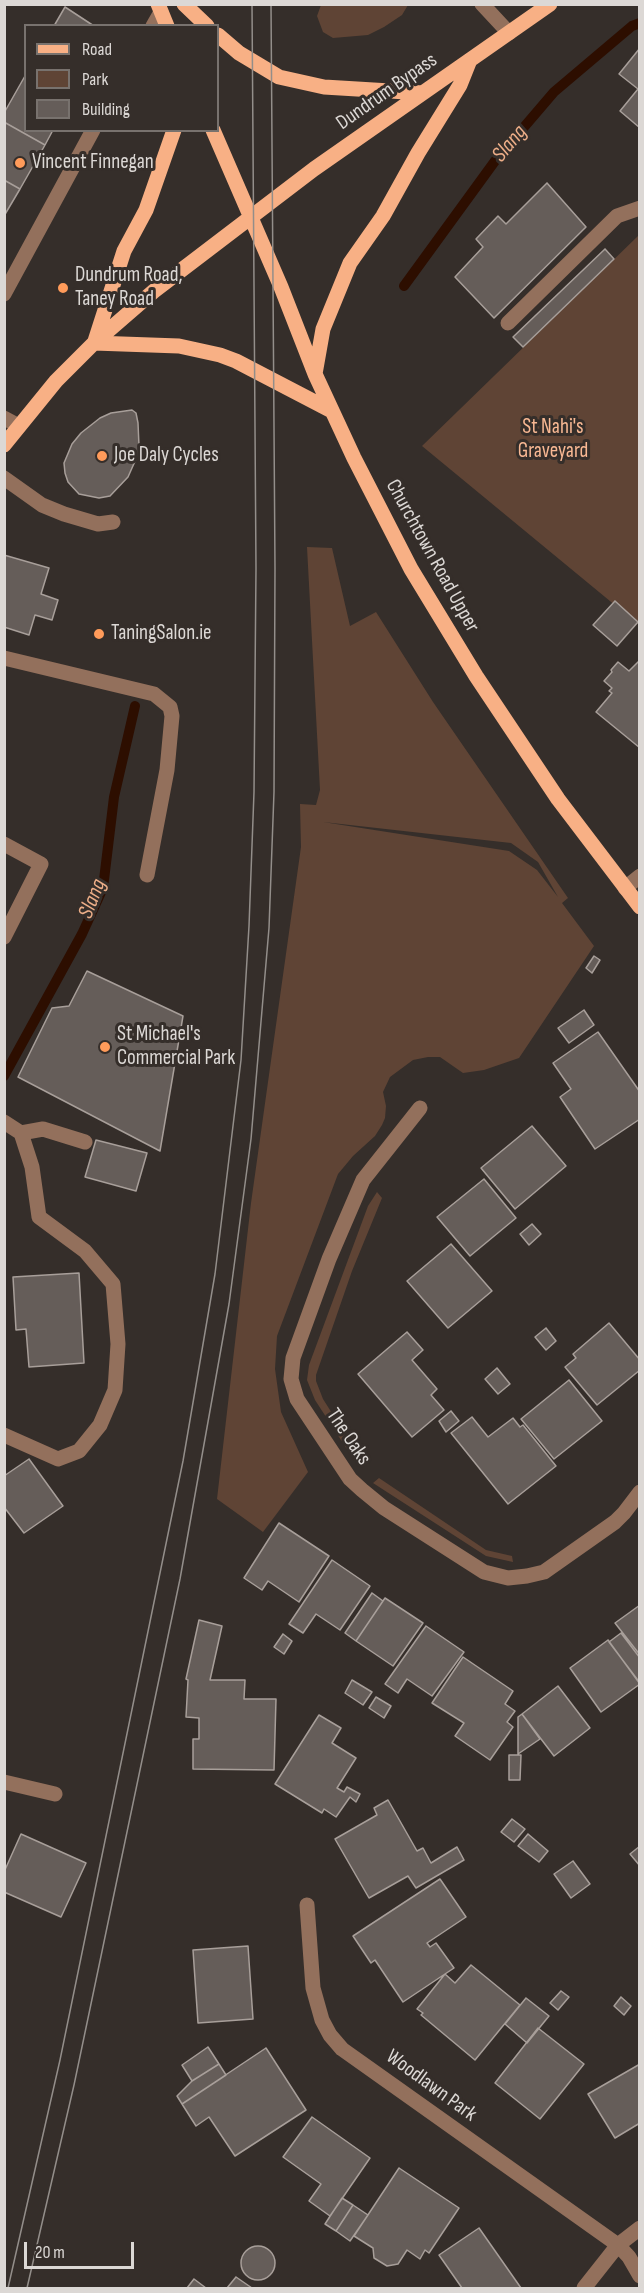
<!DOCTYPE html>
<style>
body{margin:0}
#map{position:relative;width:644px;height:2293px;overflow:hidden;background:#352e2a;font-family:"Sofia Sans Condensed",sans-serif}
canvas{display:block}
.frame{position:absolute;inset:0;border:6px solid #dcd8d5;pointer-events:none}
.legend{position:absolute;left:24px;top:24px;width:195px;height:108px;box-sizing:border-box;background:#352e2a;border:2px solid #78726e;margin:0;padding:8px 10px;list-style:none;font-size:18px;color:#dcd8d5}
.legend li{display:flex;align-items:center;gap:12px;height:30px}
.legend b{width:30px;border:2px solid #78726e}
.scale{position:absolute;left:24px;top:2242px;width:110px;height:27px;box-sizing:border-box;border:3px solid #dcd8d5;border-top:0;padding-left:8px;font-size:18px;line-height:21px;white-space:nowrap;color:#dcd8d5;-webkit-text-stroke:4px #352e2a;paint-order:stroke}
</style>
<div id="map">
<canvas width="644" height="2293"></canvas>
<div class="frame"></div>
<ul class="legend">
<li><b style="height:8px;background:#f8b085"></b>Road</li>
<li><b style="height:16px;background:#5f4435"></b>Park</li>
<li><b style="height:16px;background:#655d59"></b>Building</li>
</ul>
<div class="scale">20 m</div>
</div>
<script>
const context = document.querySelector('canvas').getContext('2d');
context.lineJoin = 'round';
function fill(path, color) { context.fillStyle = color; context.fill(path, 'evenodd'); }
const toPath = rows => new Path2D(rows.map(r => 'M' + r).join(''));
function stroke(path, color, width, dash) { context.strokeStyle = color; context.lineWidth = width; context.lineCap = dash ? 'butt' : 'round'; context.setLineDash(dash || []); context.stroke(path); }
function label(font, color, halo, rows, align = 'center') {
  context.font = font + ' "Sofia Sans Condensed",sans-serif'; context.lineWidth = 6; context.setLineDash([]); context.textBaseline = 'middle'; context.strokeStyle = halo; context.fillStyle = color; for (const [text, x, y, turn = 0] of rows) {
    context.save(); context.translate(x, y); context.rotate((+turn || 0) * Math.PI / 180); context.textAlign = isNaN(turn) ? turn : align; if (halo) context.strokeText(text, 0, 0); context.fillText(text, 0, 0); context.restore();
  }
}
fill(toPath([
 [321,5,321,4,408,5,402,15,384,27,368,35,333,38,323,32,317,16],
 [639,235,639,625,422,446],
 [307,547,332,548,350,626,376,612,433,702,568,898,562,903,594,946,519,1058,484,1070,463,1073,440,1057,428,1057,413,1060,390,1077,383,1092,386,1106,385,1118,382,1125,375,1136,353,1156,338,1174,277,1336,275,1369,281,1412,308,1472,263,1532,217,1499,251,1203,301,847,300,804,316,805,320,790],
 [323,822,511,843,538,862,558,897,537,870,509,851],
 [377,1192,382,1198,352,1271,316,1375,316,1381,323,1399,359,1456,354,1460,315,1400,307,1380,309,1365,368,1206],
 [379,1478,486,1550,512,1556,513,1562,486,1556,373,1483]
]), '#5f4435');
stroke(toPath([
 [404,286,495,161,554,92,632,26,640,23],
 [4,1076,82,934,103,888,114,797,135,706]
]), '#2d0e00', 10);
const building = toPath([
 [65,7,94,26,54,26,65,7],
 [640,48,640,128,620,111,638,89,619,74,640,48],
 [25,76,26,130,53,130,45,145,4,122,4,113,25,76],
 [4,122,45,145,20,189,4,180,4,122],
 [4,180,20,189,4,216,4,180],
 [547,183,586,227,494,318,455,277,483,247,476,239,498,216,506,224,547,183],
 [605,249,614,259,523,347,513,337,605,249],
 [132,410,136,413,138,423,139,446,136,459,128,477,110,496,99,498,79,494,68,482,65,473,64,463,72,444,81,433,100,418,111,413,132,410],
 [4,555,49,568,41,594,58,600,52,620,35,615,29,635,4,627,4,555],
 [615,601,638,622,617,646,593,625,615,601],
 [640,660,640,748,596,712,612,693,609,691,612,688,604,681,612,672,611,670,618,662,629,671,640,660],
 [594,956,600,960,592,973,586,968,594,956],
 [87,971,183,1016,160,1151,18,1077,52,1008,69,1006,87,971],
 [584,1010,594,1025,569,1043,558,1028,584,1010],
 [598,1032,640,1092,640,1119,595,1149,560,1097,571,1089,553,1063,598,1032],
 [532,1126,566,1166,515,1209,481,1168,532,1126],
 [96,1140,147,1153,136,1191,85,1177,96,1140],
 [484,1179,516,1218,470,1256,437,1217,484,1179],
 [532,1224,541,1234,529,1245,520,1234,532,1224],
 [451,1244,492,1291,448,1328,407,1281,451,1244],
 [79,1273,84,1363,29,1367,26,1329,16,1330,13,1277,79,1273],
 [609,1323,640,1360,640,1370,597,1405,565,1367,576,1358,573,1354,609,1323],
 [546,1328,556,1341,546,1350,535,1337,546,1328],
 [407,1332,423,1350,412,1360,437,1389,431,1395,444,1410,412,1437,358,1374,407,1332],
 [497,1368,510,1384,498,1394,485,1379,497,1368],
 [569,1380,602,1421,554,1459,521,1419,569,1380],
 [451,1411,459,1421,446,1432,439,1421,451,1411],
 [472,1417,488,1437,513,1418,520,1427,523,1425,556,1466,508,1504,451,1433,472,1417],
 [29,1459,63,1506,24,1533,4,1507,4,1476,29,1459],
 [279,1523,329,1556,299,1602,268,1581,262,1590,244,1578,279,1523],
 [332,1560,370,1586,340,1630,316,1614,303,1633,289,1624,332,1560],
 [372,1593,383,1601,356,1641,345,1633,372,1593],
 [385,1598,423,1623,393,1666,356,1641,385,1598],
 [640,1605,640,1655,615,1623,640,1605],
 [199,1620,222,1626,210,1680,245,1680,244,1699,276,1699,274,1770,193,1769,193,1739,199,1739,199,1718,186,1717,188,1680,186,1679,199,1620],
 [426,1626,464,1652,432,1696,407,1679,398,1693,385,1684,426,1626],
 [621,1633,640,1658,640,1683,609,1642,621,1633],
 [283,1634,292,1641,284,1654,274,1647,283,1634],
 [608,1640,640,1684,601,1712,570,1668,608,1640],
 [463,1657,513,1691,505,1704,515,1711,507,1722,513,1727,490,1760,455,1736,464,1723,432,1703,463,1657],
 [352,1680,372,1692,363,1705,345,1693,352,1680],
 [558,1686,590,1728,554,1756,522,1714,558,1686],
 [376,1697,391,1706,384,1718,369,1708,376,1697],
 [522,1714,540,1739,518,1754,518,1717,522,1714],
 [319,1715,341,1728,332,1743,356,1758,337,1788,344,1792,347,1787,360,1794,356,1802,350,1797,336,1817,324,1809,322,1813,275,1784,319,1715],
 [509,1755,521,1755,520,1780,509,1780,509,1755],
 [388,1800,417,1851,423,1848,431,1863,457,1847,464,1860,416,1888,408,1876,369,1898,335,1839,377,1815,374,1808,388,1800],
 [512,1819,525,1829,514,1842,501,1832,512,1819],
 [21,1834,86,1863,61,1917,4,1892,4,1872,21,1834],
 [528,1834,548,1851,539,1862,518,1846,528,1834],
 [640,1846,640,1866,630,1854,640,1846],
 [573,1861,590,1884,571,1898,554,1874,573,1861],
 [440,1879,466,1917,427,1943,430,1947,436,1943,454,1968,403,2002,375,1960,371,1963,353,1936,440,1879],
 [248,1946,253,2019,198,2023,193,1950,248,1946],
 [471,1965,520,2005,475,2060,421,2015,423,2013,417,2009,445,1974,455,1983,471,1965],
 [561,1991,569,1997,558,2010,550,2003,561,1991],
 [621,1997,631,2006,624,2015,614,2006,621,1997],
 [526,1998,549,2016,527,2043,505,2024,526,1998],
 [538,2028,584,2064,540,2119,495,2083,538,2028],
 [208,2047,219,2064,192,2081,182,2065,208,2047],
 [266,2048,306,2110,235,2156,209,2117,196,2126,182,2104,266,2048],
 [219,2064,226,2075,182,2104,177,2096,192,2081,219,2064],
 [640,2064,640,2123,615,2138,588,2094,640,2064],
 [312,2117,370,2158,330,2216,309,2201,321,2184,283,2157,312,2117],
 [399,2168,459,2208,429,2253,425,2250,420,2259,407,2250,398,2264,387,2266,374,2258,373,2248,354,2236,399,2168],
 [342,2198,353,2205,336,2231,325,2224,342,2198],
 [353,2205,368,2215,350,2241,336,2231,353,2205],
 [479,2228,521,2288,462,2288,439,2255,479,2228],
 '241 2263a17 17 0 1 1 34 0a17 17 0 1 1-34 0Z',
 [236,2277,252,2288,227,2288,236,2277],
 [194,2279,206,2288,187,2288,194,2279]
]);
fill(building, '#655d59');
stroke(building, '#a89f9a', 1.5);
stroke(toPath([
 [482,4,509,33],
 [153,26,161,12],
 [4,294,93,130],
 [508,323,617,216,640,208],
 [4,418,19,426],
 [4,478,42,505,64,514,98,524,113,522],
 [4,658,154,694,170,707,172,716,167,770,147,875],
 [4,844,41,864,4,937],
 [625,888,640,876],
 [420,1108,363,1180,329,1259,293,1358,291,1379,297,1399,350,1479,362,1490,384,1508,484,1572,508,1578,527,1576,544,1572,615,1522,624,1513,640,1492],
 [4,1122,21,1133,32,1167,39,1217,85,1251,113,1284,118,1344,115,1390,100,1425,79,1451,58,1459,4,1435],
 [21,1133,43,1129,85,1142],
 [4,1782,55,1794],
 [307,1905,313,1988,322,2020,330,2035,342,2049,618,2245,629,2257,640,2276],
 [584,2288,618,2245,640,2228]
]), '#93705c', 15);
stroke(toPath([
 [158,4,167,26],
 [184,4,207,26],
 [218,35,239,53,279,77,324,87,423,93],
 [213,130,281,287,315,374,354,458,411,569,476,676,558,799,640,907],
 [95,341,124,251,146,210,174,130],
 [94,343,179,346,220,355,236,361,332,411],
 [315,374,323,329,350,263,383,216,418,153,460,85,470,60],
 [4,445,56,381,94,343,154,291,314,169,550,4]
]), '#f8b085', 15);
stroke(toPath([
 [8,2288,60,2060,183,1461,215,1274,241,1060,249,926,254,792,256,568,252,4],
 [27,2288,74,2085,180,1579,229,1304,251,1139,269,928,274,792,275,568,271,4]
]), '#938e8a', 1.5);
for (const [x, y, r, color] of [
 [20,163,6,"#ff9b5a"],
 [63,288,6,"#ff9b5a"],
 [102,456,6,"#ff9b5a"],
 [99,634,6,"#ff9b5a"],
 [105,1047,6,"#ff9b5a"]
]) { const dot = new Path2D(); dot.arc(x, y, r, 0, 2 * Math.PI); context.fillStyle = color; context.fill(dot); stroke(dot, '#352e2a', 2); }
label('21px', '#dcd8d5', '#352e2a', [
 ["Dundrum Bypass",387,92,-35],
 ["Churchtown Road Upper",432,556,61],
 ["The Oaks",348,1437,56],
 ["Woodlawn Park",431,2086,36]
]);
label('21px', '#dcd8d5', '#352e2a', [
 ["Vincent Finnegan",32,163],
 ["Dundrum Road,",75,276],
 ["Taney Road",75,300],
 ["Joe Daly Cycles",114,456],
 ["TaningSalon.ie",111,634],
 ["St Michael's",117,1035],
 ["Commercial Park",117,1059]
], 'left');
label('21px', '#f8b893', '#352e2a', [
 ["St Nahi's",553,428],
 ["Graveyard",553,452]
]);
label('italic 22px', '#edae88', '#352e2a', [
 ["Slang",510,144,-50],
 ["Slang",93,899,-68]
]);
</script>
